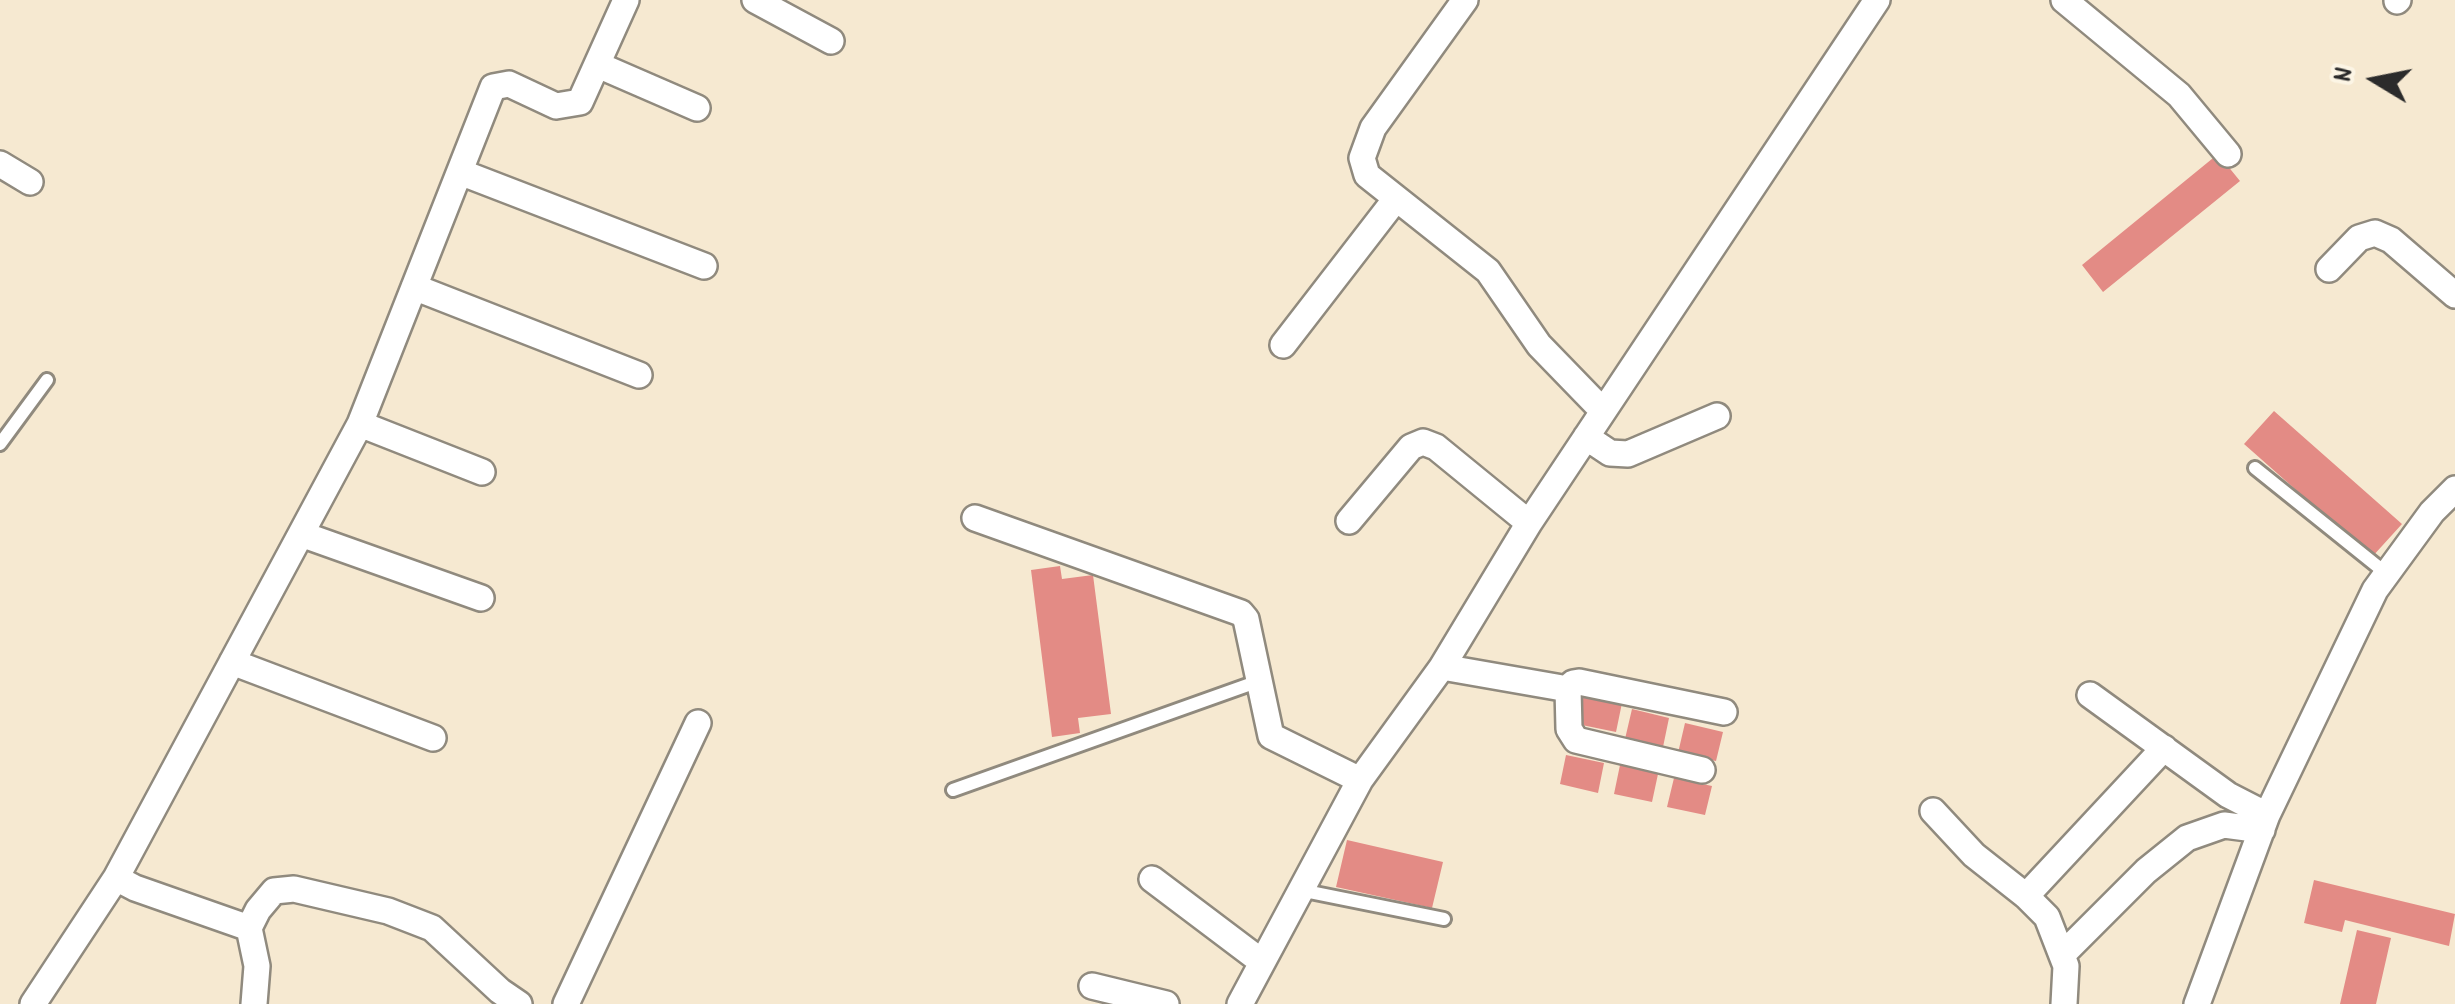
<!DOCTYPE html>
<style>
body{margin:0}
#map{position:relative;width:2455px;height:1004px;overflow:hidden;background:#f6e9d1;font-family:Dekko,sans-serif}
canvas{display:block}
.north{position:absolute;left:2325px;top:30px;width:100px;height:100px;-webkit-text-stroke:8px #fcf5e5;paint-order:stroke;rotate:280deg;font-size:28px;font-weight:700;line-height:40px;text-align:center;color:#2b2b2b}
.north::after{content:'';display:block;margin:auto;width:35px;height:45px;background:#2b2b2b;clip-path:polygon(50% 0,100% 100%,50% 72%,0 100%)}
</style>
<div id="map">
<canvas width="2455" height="1004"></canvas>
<div class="north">N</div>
</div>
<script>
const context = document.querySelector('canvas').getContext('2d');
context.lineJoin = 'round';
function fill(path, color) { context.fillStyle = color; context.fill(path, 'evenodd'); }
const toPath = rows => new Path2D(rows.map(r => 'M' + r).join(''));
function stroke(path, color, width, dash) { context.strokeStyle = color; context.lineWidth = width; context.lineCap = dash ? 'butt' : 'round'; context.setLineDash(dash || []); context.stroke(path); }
fill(toPath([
 [2218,154,2240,181,2103,292,2082,265],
 [2274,411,2402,524,2372,557,2244,444],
 [1060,566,1062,579,1093,575,1111,714,1078,718,1080,733,1052,737,1031,570],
 [1584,695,1622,703,1616,732,1577,724],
 [1632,709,1669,718,1663,747,1625,739],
 [1685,723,1723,732,1716,761,1678,753],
 [1566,755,1604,763,1598,793,1560,784],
 [1620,765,1658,774,1652,802,1614,794],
 [1674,778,1712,786,1705,815,1667,807],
 [1347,840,1443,862,1432,908,1336,887],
 [2314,880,2455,914,2449,946,2345,920,2342,932,2304,923],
 [2357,930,2391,938,2376,1004,2340,1004]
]), '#e38b85');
const lane = toPath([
 [0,444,47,380],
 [2255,468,2387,574],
 [953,790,1259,681],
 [1300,890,1444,919]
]);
const street = toPath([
 [755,0,831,41],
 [1465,0,1373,128,1362,158,1367,175,1488,271,1539,345,1603,411],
 [2064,0,2179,95,2228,154],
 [2397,1,2398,0],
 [598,65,697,108],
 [0,164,30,182],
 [460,172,704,266],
 [2329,269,2359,238,2375,233,2391,240,2455,295],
 [414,287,639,375],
 [1283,345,1395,200],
 [360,424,482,472],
 [1586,437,1610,453,1628,454,1717,416],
 [975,518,1241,613,1246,619,1271,736,1360,780],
 [1349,521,1411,447,1423,442,1436,447,1529,523],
 [301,534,481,598],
 [232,662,433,738],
 [1442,667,1568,689,1573,683,1579,682,1724,712],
 [1568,689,1569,729,1576,740,1702,770],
 [2090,695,2228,795,2267,815],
 [1933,811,1974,855,2026,896,2047,917,2066,966,2064,1004],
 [116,878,135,888,249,928],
 [1152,879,1262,962],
 [2026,896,2164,748],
 [2062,955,2146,871,2187,838,2224,825,2262,830],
 [1092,986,1166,1004],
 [33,1004,116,878,360,424,493,87,509,84,556,106,580,102,626,0],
 [254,1004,257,966,249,928,258,910,274,891,294,889,388,911,432,928,500,991,519,1004],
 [566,1004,698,723],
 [1240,1004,1360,780,1442,667,1529,523,1877,0],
 [2197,1004,2267,815,2375,590,2432,512,2455,489]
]);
stroke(lane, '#908a7e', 18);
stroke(street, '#908a7e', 30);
stroke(lane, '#fff', 12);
stroke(street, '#fff', 25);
</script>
